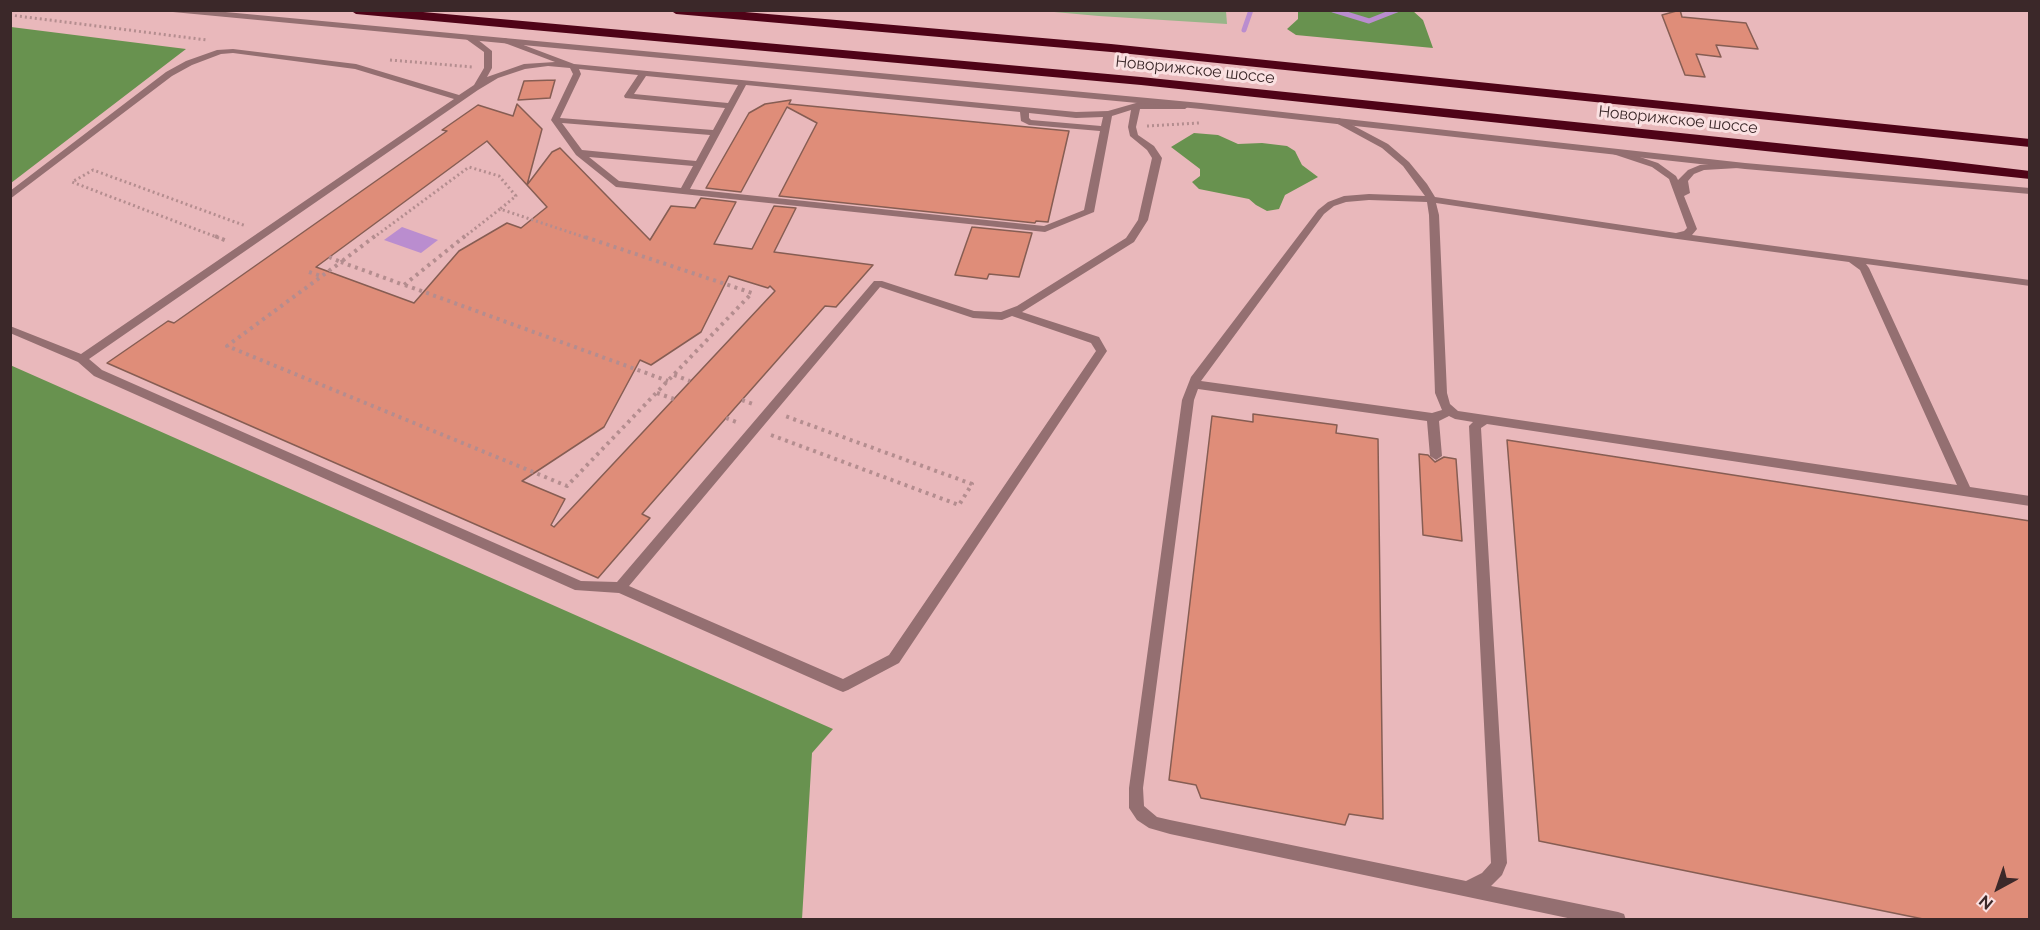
<!DOCTYPE html>
<meta charset="utf-8">
<style>
body{margin:0}
#map{position:relative;width:2040px;height:930px;overflow:hidden;background:#e9b8bb;font-family:Raleway,sans-serif}
canvas{display:block}
.frame{position:absolute;inset:0;border:12px solid #3b2829;pointer-events:none}
.north{position:absolute;left:1968px;top:858px;width:60px;height:60px;-webkit-text-stroke:4px #fae0e1;paint-order:stroke;rotate:220deg;font-size:16px;font-weight:700;line-height:24px;text-align:center;color:#3b2829}
.north::after{content:'';display:block;margin:auto;width:21px;height:27px;background:#3b2829;clip-path:polygon(50% 0,100% 100%,50% 72%,0 100%)}
</style>
<div id="map">
<canvas width="2040" height="930"></canvas>
<div class="frame"></div>
<div class="north">N</div>
</div>
<script>
const context = document.querySelector('canvas').getContext('2d');
context.lineJoin = 'round';
function fill(path, color) { context.fillStyle = color; context.fill(path, 'evenodd'); }
const toPath = rows => new Path2D(rows.map(r => 'M' + r).join(''));
function stroke(path, color, width, dash) { context.strokeStyle = color; context.lineWidth = width; context.lineCap = dash ? 'butt' : 'round'; context.setLineDash(dash || []); context.stroke(path); }
function label(font, color, halo, rows, align = 'center') {
  context.font = font + ' Raleway,sans-serif'; context.lineWidth = 6; context.setLineDash([]); context.textBaseline = 'middle'; context.strokeStyle = halo; context.fillStyle = color; for (const [text, x, y, turn = 0] of rows) {
    context.save(); context.translate(x, y); context.rotate((+turn || 0) * Math.PI / 180); context.textAlign = isNaN(turn) ? turn : align; if (halo) context.strokeText(text, 0, 0); context.fillText(text, 0, 0); context.restore();
  }
}
fill(toPath([
 [1043,11,1226,11,1227,24,1099,16]
]), '#98b588');
fill(toPath([
 [1298,11,1413,11,1423,20,1433,48,1296,35,1287,29,1298,19],
 [11,27,186,49,11,183],
 [1194,133,1218,135,1238,144,1262,143,1287,146,1295,151,1302,165,1318,177,1285,195,1279,209,1267,211,1256,205,1249,199,1199,189,1192,182,1200,176,1200,169,1171,147],
 [10,365,833,729,812,753,802,919,11,919]
]), '#68924f');
fill(toPath([
 [402,227,438,240,421,253,384,240]
]), '#ba8dcf');
stroke(toPath([
 [1333,10,1369,21,1397,10],
 [1244,30,1251,10]
]), '#ba8dcf', 5);
const building = toPath([
 [1680,10,1682,17,1746,23,1758,49,1716,45,1721,57,1696,54,1705,77,1685,75,1662,15,1680,10],
 [555,80,550,98,518,100,524,81,555,80],
 [791,100,789,104,1069,131,1048,222,1036,221,1035,223,779,196,817,123,787,107,741,192,706,188,749,113,765,104,791,100],
 [517,104,542,129,527,185,487,141,316,267,414,303,459,251,507,223,521,228,547,207,527,185,552,152,560,148,650,240,671,206,695,208,701,198,736,202,714,244,752,249,774,206,796,208,774,252,873,265,836,307,825,306,726,418,642,514,650,518,598,578,107,363,168,321,174,323,447,131,442,130,478,105,513,116,517,104],
 [729,276,768,288,770,286,775,291,554,527,551,525,565,499,522,481,604,427,640,360,651,365,701,332,729,276],
 [972,227,1032,233,1019,277,989,274,987,279,955,275,972,227],
 [1253,414,1337,425,1336,433,1378,439,1383,819,1349,814,1345,825,1201,798,1196,785,1169,780,1212,416,1253,422,1253,414],
 [1507,440,2030,521,2030,920,1928,920,1539,841,1507,440],
 [1419,454,1428,455,1435,462,1444,457,1456,459,1462,541,1423,535,1419,454]
]);
fill(building, '#df8d79');
stroke(building, '#865d53', 1.5);
stroke(toPath([
 [10,15,207,40],
 [390,60,473,67],
 [1147,126,1199,123],
 [219,238,72,182,93,170,246,226],
 [373,238,469,167,499,176,516,196,500,209],
 [463,238,500,209,587,238]
]), '#b48d8f', 3, [2, 3]);
stroke(toPath([
 [215,236,227,241],
 [465,236,404,285,341,262,227,346,567,486,752,293,582,236],
 [329,257,341,262,375,236],
 [309,272,321,276],
 [405,285,668,381],
 [674,375,690,381],
 [657,393,674,399],
 [742,400,756,405],
 [726,418,739,423],
 [771,435,959,505,972,484,785,416]
]), '#b48d8f', 4, [3, 4.5]);
fill(toPath([
 [466,35,472,35,492,51,492,68,487,77,524,64,555,62,502,42,502,38,505,38,574,64,1076,112,1108,111,1136,103,1185,103,1189,106,1185,109,1140,109,1136,127,1138,135,1154,146,1162,158,1148,220,1134,242,1022,312,1099,337,1107,351,899,663,848,690,843,692,838,690,619,593,575,590,94,376,78,362,10,333,10,326,81,354,454,99,355,69,233,53,221,54,192,65,172,76,10,199,10,191,166,72,186,61,217,50,233,49,356,64,459,95,474,85,484,68,484,52,466,39,466,35],
 [548,66,570,68,573,74,551,120,576,155,616,187,1045,232,1094,212,1112,116,1131,110,1128,127,1130,136,1147,150,1152,158,1138,220,1126,238,1017,306,1001,312,974,311,882,281,874,281,617,582,581,581,102,370,89,359,478,90,498,78,525,69,548,66],
 [579,69,638,75,624,96,625,98,725,108,713,130,560,118,581,74,579,69],
 [646,76,738,85,728,103,634,94,646,76],
 [746,85,1020,112,1021,121,1029,125,1100,131,1084,210,1044,226,690,189,746,85],
 [1029,113,1076,118,1103,117,1101,126,1031,120,1029,118,1029,113],
 [562,123,710,135,696,161,582,150,562,123],
 [589,157,693,166,681,188,619,181,589,157],
 [880,287,973,318,1002,320,1012,316,1091,343,1096,351,889,655,843,679,629,586,880,287],
 [1339,118,1388,144,1409,162,1427,184,1435,197,1676,233,1684,231,1687,228,1669,179,1652,167,1613,154,1613,150,1619,150,1658,163,1676,176,1678,180,1688,170,1700,165,1735,163,1738,164,1738,168,1704,170,1694,174,1688,181,1690,193,1684,196,1697,229,1692,235,2030,280,2030,286,1866,264,1869,268,1970,487,2030,496,2030,506,1487,424,1481,428,1507,863,1502,875,1491,886,1618,912,1624,914,1626,920,1577,920,1170,834,1149,828,1137,820,1129,808,1129,788,1182,400,1191,377,1318,210,1328,202,1344,196,1369,194,1425,196,1403,166,1382,148,1336,123,1335,121,1339,118],
 [1369,200,1427,202,1429,215,1435,393,1442,410,1432,413,1201,381,1324,214,1334,206,1346,202,1369,200],
 [1436,203,1670,238,1849,262,1860,270,1957,485,1458,411,1450,404,1447,393,1439,215,1436,203],
 [1198,389,1427,421,1430,456,1436,460,1442,456,1439,421,1449,416,1455,419,1473,422,1469,426,1491,863,1482,873,1466,881,1170,820,1157,817,1144,806,1143,788,1194,400,1198,389]
]), '#946f71');
fill(toPath([
 [169,10,204,10,1201,103,1745,163,2030,188,2030,194,1745,169,1201,109,173,12,169,10]
]), '#946f71');
fill(toPath([
 [350,10,401,10,1141,77,1921,158,2030,171,2030,179,1141,85,356,14,350,10],
 [670,10,722,10,1111,44,2030,139,2030,147,1111,52,676,14,670,10]
]), '#4f0317');
label('16px', '#3b2829', '#fae0e1', [
 ["Новорижское шоссе",1195,70,6],
 ["Новорижское шоссе",1678,120,6]
]);
</script>
